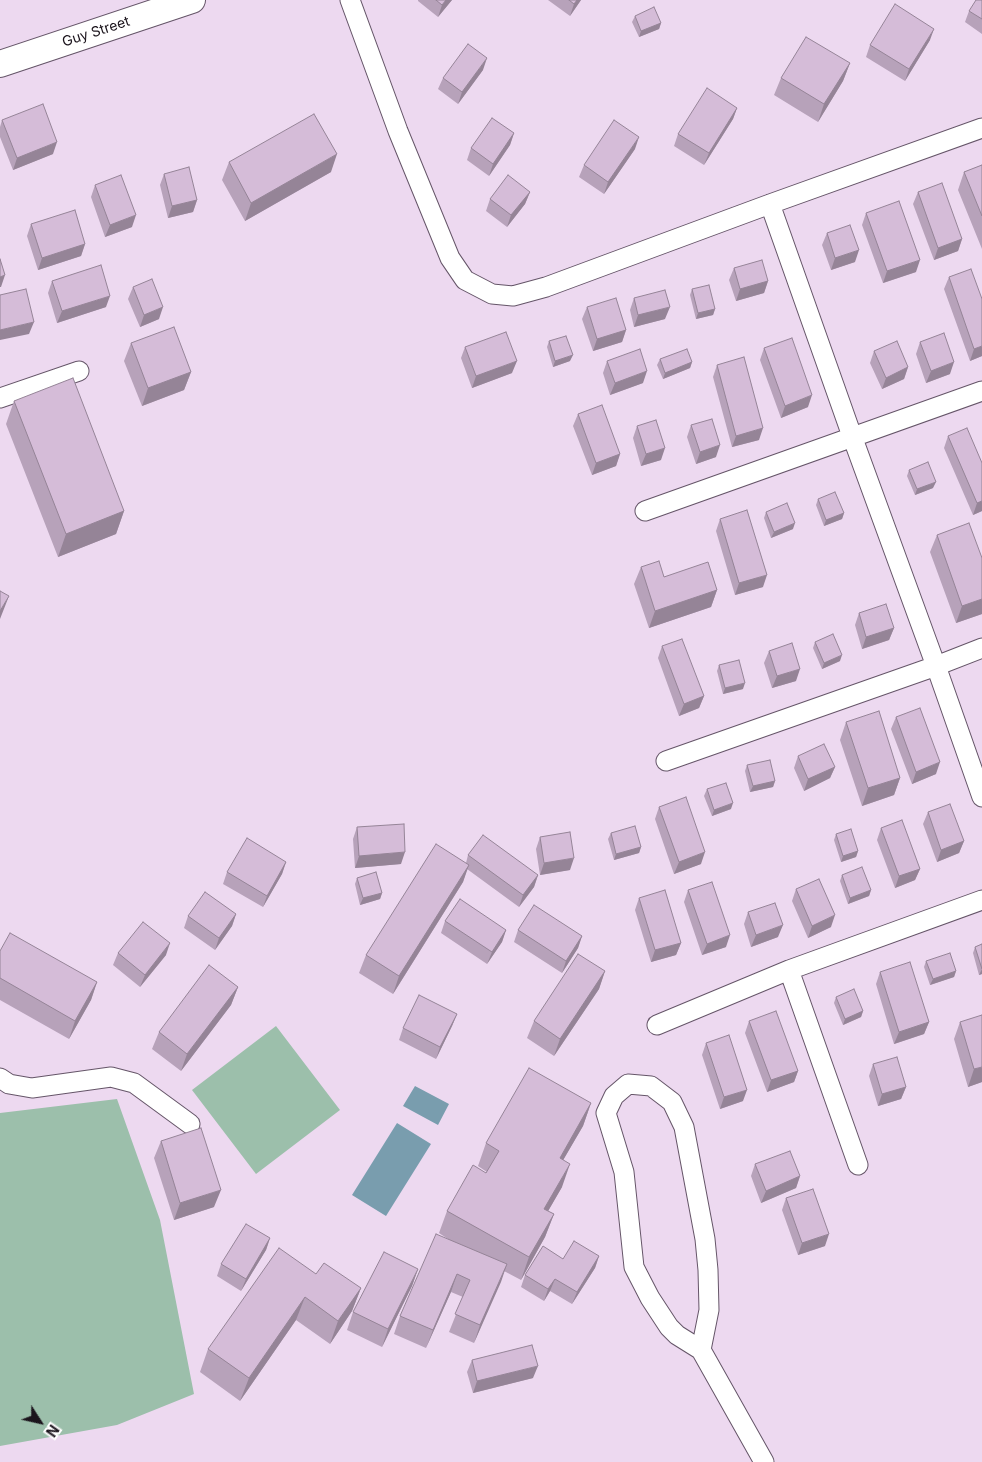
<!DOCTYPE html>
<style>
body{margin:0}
#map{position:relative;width:982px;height:1462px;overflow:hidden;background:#edd9f0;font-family:Inter,sans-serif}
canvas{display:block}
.north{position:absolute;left:15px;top:1397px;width:50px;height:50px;-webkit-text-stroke:4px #fff;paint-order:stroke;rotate:125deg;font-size:14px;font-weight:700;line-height:20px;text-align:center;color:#1b141c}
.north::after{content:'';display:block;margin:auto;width:18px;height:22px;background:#1b141c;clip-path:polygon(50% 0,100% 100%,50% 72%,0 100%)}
</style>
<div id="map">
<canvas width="982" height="1462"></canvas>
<div class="north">N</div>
</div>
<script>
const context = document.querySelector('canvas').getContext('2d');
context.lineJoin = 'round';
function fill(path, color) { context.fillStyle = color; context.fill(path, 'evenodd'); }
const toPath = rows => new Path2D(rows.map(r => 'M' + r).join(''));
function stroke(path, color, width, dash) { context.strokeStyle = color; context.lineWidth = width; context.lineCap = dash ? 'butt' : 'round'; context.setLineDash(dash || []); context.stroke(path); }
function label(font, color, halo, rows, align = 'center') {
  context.font = font + ' Inter,sans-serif'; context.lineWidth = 5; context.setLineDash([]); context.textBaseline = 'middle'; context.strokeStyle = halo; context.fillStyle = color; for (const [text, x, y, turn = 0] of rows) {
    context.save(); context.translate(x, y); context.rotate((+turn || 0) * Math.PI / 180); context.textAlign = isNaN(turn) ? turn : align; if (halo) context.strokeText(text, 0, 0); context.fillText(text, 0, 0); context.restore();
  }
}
fill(toPath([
 [276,1026,340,1110,256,1174,192,1090],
 [117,1099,160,1220,194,1394,117,1425,0,1446,0,1113]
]), '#9cbfab');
fill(toPath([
 [415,1086,449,1104,438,1125,403,1106],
 [397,1123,431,1144,386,1216,352,1195]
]), '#799dae');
const street = toPath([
 [350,0,398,131,450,258,465,280,492,294,513,296,546,287,770,204,982,128],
 [770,204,852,436,936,666,982,797],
 [0,398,79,371],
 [645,511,982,391],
 [666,761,936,666,982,648],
 [789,970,858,1165],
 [657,1025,789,970,982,900],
 [0,1078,9,1084,32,1088,111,1077,134,1083,190,1124],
 [701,1350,709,1310,708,1270,705,1239,684,1127,672,1102,651,1086,628,1084,614,1096,606,1113,624,1172,634,1267,650,1298,669,1327,677,1335,701,1350,764,1462]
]);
const secondary = toPath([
 [0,64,192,0]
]);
stroke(street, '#655568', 21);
stroke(secondary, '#655568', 28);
stroke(street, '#fff', 19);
stroke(secondary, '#fff', 26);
fill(toPath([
 [418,0,452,0,438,17,418,1],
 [548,0,581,0,570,16],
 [982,0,982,34,965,22,969,11],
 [635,16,661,23,659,29,639,37,632,22],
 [930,40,905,81,866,57,870,45],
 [850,63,843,81,818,122,774,95,781,78],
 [483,70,458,104,438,89,443,78],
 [737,108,733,119,704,165,674,146,678,134],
 [2,120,53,154,13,170,0,137,0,127],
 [514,133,510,145,489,176,467,160,471,148],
 [635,149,604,194,579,177,584,165],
 [229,162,331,172,245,221,222,180],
 [982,165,982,249,958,190,964,172],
 [164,174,197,200,193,212,168,218,160,185],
 [95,185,132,227,105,237,91,197],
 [530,192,525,204,507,227,486,211,490,199],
 [918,192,962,239,958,251,934,260,913,204],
 [866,213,916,272,883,283,862,225],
 [31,224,85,244,81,256,38,270,27,236],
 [827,233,855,262,831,270,822,245],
 [734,268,768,281,764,293,736,301,729,280],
 [949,277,982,356,970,361,944,289],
 [52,281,106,307,57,323,48,293],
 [133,287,159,319,140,327,128,299],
 [692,289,715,309,713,315,696,319,690,295],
 [634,298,665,319,634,327,630,310],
 [587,307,626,330,622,342,593,351,582,319],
 [549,341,570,361,553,367,547,347],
 [920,342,950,374,926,383,916,354],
 [131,343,191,372,184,390,142,406,124,361],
 [465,347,512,373,472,388,461,358],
 [764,348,808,407,781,418,760,360],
 [874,351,908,367,904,379,882,389,870,363],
 [660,359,692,362,690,368,663,379,657,365],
 [607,361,643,383,610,395,603,373],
 [717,365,759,440,732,447,713,377],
 [14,401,124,511,116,534,58,557,6,424],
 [578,414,620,454,616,466,592,475,573,426],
 [691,425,716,457,696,464,687,437],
 [637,426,661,460,641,466,633,438],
 [948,436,982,463,982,511,973,515,944,448],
 [909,470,933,488,915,495,907,476],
 [818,499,844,513,842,519,824,526,816,505],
 [766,512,793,529,771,538,764,518],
 [720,519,763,587,735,595,716,531],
 [937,535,982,558,982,614,956,623,930,552],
 [641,567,664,577,717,590,711,607,649,628,634,584],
 [859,613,894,628,889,640,862,649,855,625],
 [815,642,840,661,822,669,813,648],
 [662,646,704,696,699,708,679,716,658,658],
 [769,651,796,681,772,688,764,663],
 [719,665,743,689,723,694,717,671],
 [896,717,936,774,912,784,891,729],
 [846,722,900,778,894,795,862,806,840,740],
 [798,756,835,767,830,778,804,791,794,768],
 [747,765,775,781,773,787,750,792,745,771],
 [707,789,731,809,712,816,704,796],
 [659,807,701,864,674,874,655,819],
 [928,812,964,841,959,853,937,862,923,824],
 [357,827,401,864,355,868,353,839],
 [881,828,920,869,915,880,895,888,877,840],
 [611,833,641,847,639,853,614,860,608,839],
 [836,834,858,851,856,857,841,862,834,840],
 [540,837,570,870,540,875,536,849],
 [468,855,538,875,534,887,519,907,467,869,463,882,393,994,359,973,366,955,466,863],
 [286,862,282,874,263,907,223,884,227,872],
 [842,875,871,890,869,896,848,904,840,881],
 [357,878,382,893,380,899,360,905,355,884],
 [796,889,831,927,808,938,792,901],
 [688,890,726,947,702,955,684,902],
 [639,898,681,943,676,955,651,962,635,910],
 [748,912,778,937,751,947,744,924],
 [236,914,232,926,215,950,184,928,188,916],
 [445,921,506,930,502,942,487,964,441,933],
 [518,930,582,936,578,948,562,973,514,942],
 [982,944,982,974,979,975,973,953,975,947],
 [0,951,97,982,91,1000,69,1039,0,1000],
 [118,953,166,955,140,987,113,965],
 [926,961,956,971,954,977,930,985,924,967],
 [605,971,599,989,554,1056,527,1038,534,1021],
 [880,972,929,1022,924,1034,894,1044,876,984],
 [238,987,231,1005,181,1071,152,1049,159,1032],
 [836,997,863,1011,861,1017,843,1025,834,1003],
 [457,1014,452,1026,436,1059,399,1040,403,1028],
 [749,1021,798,1071,794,1082,767,1092,745,1033],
 [960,1022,982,1082,968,1087,954,1039],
 [706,1043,743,1101,720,1109,702,1055],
 [873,1064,906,1087,901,1099,878,1106,869,1076],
 [591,1103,583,1126,563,1160,562,1187,548,1211,554,1214,545,1237,521,1280,504,1271,474,1343,449,1332,463,1297,451,1292,426,1348,394,1334,400,1316,448,1239,439,1233,447,1211,487,1172,478,1166,486,1143],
 [161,1141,214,1207,174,1220,154,1158],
 [755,1164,800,1176,796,1188,761,1203,751,1176],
 [786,1198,825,1246,798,1255,782,1210],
 [270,1238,266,1250,241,1291,217,1276,221,1264],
 [599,1256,595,1268,572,1304,550,1291,544,1301,521,1287,525,1275,563,1259],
 [418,1269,412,1286,382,1347,347,1330,353,1312],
 [316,1274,361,1288,352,1311,330,1344,296,1320,240,1401,200,1372,208,1349],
 [472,1360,533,1378,473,1393,467,1372]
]), '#b7a2ba');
fill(toPath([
 [446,0,452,0,438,17,442,5],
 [577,0,581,0,570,16,574,4],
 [661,23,659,29,639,37,641,31],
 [934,29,930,40,905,81,909,69],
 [487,58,483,70,458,104,462,92],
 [850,63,843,81,818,122,824,104],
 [737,108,733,119,704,165,709,153],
 [514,133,510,145,489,176,493,164],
 [639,137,635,149,604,194,608,182],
 [57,142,53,154,13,170,17,158],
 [337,154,331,172,245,221,251,203],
 [530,192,525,204,507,227,511,215],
 [197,200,193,212,168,218,172,206],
 [136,215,132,227,105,237,110,225],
 [962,239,958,251,934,260,938,248],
 [85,244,81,256,38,270,42,258],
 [859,250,855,262,831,270,835,258],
 [920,260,916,272,883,283,887,271],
 [5,275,1,287,0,287,0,277],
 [768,281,764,293,736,301,740,289],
 [110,296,106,307,57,323,62,311],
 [163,307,159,319,140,327,144,315],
 [670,307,665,319,634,327,638,315],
 [715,309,713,315,696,319,698,313],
 [34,322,29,334,0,340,0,330],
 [626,330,622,342,593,351,597,339],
 [982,346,982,356,970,361,974,349],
 [573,355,570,361,553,367,555,361],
 [517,361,512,373,472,388,476,376],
 [692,362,690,368,663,379,665,373],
 [954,362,950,374,926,383,931,371],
 [908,367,904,379,882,389,886,378],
 [647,371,643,383,610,395,615,383],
 [191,372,184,390,142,406,148,388],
 [812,395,808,407,781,418,785,406],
 [763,428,759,440,732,447,736,436],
 [720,445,716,457,696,464,700,452],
 [665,448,661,460,641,466,646,454],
 [620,454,616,466,592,475,596,463],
 [936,482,933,488,915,495,917,489],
 [982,501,982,511,973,515,977,503],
 [124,511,116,534,58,557,66,534],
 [844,513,842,519,824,526,826,520],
 [795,523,793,529,771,538,774,532],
 [767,575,763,587,735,595,739,583],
 [717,590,711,607,649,628,655,611],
 [9,596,0,619,0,620,0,611],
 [982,599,982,614,956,623,962,606],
 [894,628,889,640,862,649,866,637],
 [842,655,840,661,822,669,824,663],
 [800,669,796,681,772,688,777,676],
 [745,683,743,689,723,694,725,688],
 [704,696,699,708,679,716,684,704],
 [940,762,936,774,912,784,916,772],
 [835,767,830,778,804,791,808,779],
 [900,778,894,795,862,806,868,788],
 [775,781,773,787,750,792,753,786],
 [733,803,731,809,712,816,714,810],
 [964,841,959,853,937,862,941,850],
 [641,847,639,853,614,860,616,854],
 [858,851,856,857,841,862,843,856],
 [405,852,401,864,355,868,359,856],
 [705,852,701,864,674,874,679,862],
 [574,858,570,870,540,875,544,863],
 [286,862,282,874,263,907,267,896],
 [469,865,463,882,393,994,399,976],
 [920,869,915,880,895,888,899,876],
 [538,875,534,887,519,907,523,895],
 [871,890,869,896,848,904,850,898],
 [382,893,380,899,360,905,363,898],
 [236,914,232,926,215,950,219,938],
 [835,915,831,927,808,938,812,926],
 [783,925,778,937,751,947,756,935],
 [506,930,502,942,487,964,492,952],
 [730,935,726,947,702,955,707,944],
 [582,936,578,948,562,973,566,961],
 [170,943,166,955,140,987,145,975],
 [681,943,676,955,651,962,655,950],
 [982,968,982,974,979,975,982,969],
 [605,971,599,989,554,1056,560,1039],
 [956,971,954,977,930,985,933,979],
 [97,982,91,1000,69,1039,75,1021],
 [238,987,231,1005,181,1071,187,1054],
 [863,1011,861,1017,843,1025,845,1019],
 [457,1014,452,1026,436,1059,440,1047],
 [929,1022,924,1034,894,1044,899,1032],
 [982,1067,982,1082,968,1087,974,1069],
 [798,1071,794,1082,767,1092,771,1080],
 [906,1087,901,1099,878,1106,882,1094],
 [747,1090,743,1101,720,1109,724,1097],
 [591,1103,583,1126,551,1181,560,1158],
 [570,1164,562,1187,536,1232,544,1209],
 [800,1176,796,1188,761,1203,766,1191],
 [221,1190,214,1207,174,1220,180,1203],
 [554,1214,545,1237,521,1280,529,1257],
 [829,1234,825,1246,798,1255,802,1243],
 [270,1238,266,1250,241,1291,246,1279],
 [599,1256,595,1268,572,1304,577,1292],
 [507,1264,501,1282,474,1343,480,1325],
 [418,1269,412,1286,382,1347,388,1329],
 [457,1274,451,1292,426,1348,433,1330],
 [555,1279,550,1291,544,1301,548,1289],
 [361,1288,352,1311,330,1344,338,1321],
 [305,1297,296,1320,240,1401,249,1378],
 [538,1366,533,1378,473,1393,477,1381]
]), '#958497');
const building = toPath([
 [436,0,446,0,442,5,436,0],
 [569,0,577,0,574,4,569,0],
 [976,0,982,0,982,19,969,11,976,0],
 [895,4,934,29,909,69,870,45,895,4],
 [654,7,661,23,641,31,635,16,654,7],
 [806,37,850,63,824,104,781,78,806,37],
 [468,44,487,58,462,92,443,78,468,44],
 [707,88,737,108,709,153,678,134,707,88],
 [43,104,57,142,17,158,2,120,43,104],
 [314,114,337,154,251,203,229,162,314,114],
 [492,118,514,133,493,164,471,148,492,118],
 [614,120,639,137,608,182,584,165,614,120],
 [982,165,982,216,964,172,982,165],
 [189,167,197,200,172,206,164,174,189,167],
 [121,175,136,215,110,225,95,185,121,175],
 [508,175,530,192,511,215,490,199,508,175],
 [942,183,962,239,938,248,918,192,942,183],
 [899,201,920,260,887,271,866,213,899,201],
 [75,210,85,244,42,258,31,224,75,210],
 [850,225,859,250,835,258,827,233,850,225],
 [0,259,5,275,0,277,0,259],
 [762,260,768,281,740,289,734,268,762,260],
 [101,265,110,296,62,311,52,281,101,265],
 [971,269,982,299,982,346,974,349,949,277,971,269],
 [152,279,163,307,144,315,133,287,152,279],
 [709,285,715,309,698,313,692,289,709,285],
 [26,289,34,322,0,330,0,295,26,289],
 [665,290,670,307,638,315,634,298,665,290],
 [616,298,626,330,597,339,587,307,616,298],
 [174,327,191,372,148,388,131,343,174,327],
 [506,332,517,361,476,376,465,347,506,332],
 [944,333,954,362,931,371,920,342,944,333],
 [566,336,573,355,555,361,549,341,566,336],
 [792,338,812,395,785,406,764,348,792,338],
 [897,341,908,367,886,378,874,351,897,341],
 [640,349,647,371,615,383,607,361,640,349],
 [687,349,692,362,665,373,660,359,687,349],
 [744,357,763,428,736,436,717,365,744,357],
 [73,378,124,511,66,534,14,401,73,378],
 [602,405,620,454,596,463,578,414,602,405],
 [712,419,720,445,700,452,691,425,712,419],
 [656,420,665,448,646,454,637,426,656,420],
 [967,428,982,463,982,501,977,503,948,436,967,428],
 [928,462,936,482,917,489,909,470,928,462],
 [835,492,844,513,826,520,818,499,835,492],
 [787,503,795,523,774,532,766,512,787,503],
 [747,510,767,575,739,583,720,519,747,510],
 [969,523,982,558,982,599,962,606,937,535,969,523],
 [659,561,664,577,708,562,717,590,655,611,641,567,659,561],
 [0,591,9,596,0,611,0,591],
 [886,604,894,628,866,637,859,613,886,604],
 [833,634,842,655,824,663,815,642,833,634],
 [682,639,704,696,684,704,662,646,682,639],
 [792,643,800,669,777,676,769,651,792,643],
 [739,660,745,683,725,688,719,665,739,660],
 [920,708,940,762,916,772,896,717,920,708],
 [879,711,900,778,868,788,846,722,879,711],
 [824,744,835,767,808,779,798,756,824,744],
 [770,760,775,781,753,786,747,765,770,760],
 [726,783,733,803,714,810,707,789,726,783],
 [686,797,705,852,679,862,659,807,686,797],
 [950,804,964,841,941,850,928,812,950,804],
 [902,820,920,869,899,876,881,828,902,820],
 [404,824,405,852,359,856,357,827,404,824],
 [635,826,641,847,616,854,611,833,635,826],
 [851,829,858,851,843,856,836,834,851,829],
 [570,832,574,858,544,863,540,837,570,832],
 [483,835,538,875,523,895,468,855,483,835],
 [247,838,286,862,267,896,227,872,247,838],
 [436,844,469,865,399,976,366,955,436,844],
 [862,867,871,890,850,898,842,875,862,867],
 [376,872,382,893,363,898,357,878,376,872],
 [819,879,835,915,812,926,796,889,819,879],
 [712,882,730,935,707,944,688,890,712,882],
 [665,890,681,943,655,950,639,898,665,890],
 [205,892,236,914,219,938,188,916,205,892],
 [460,899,506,930,492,952,445,921,460,899],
 [775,903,783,925,756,935,748,912,775,903],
 [534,905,582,936,566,961,518,930,534,905],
 [143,922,170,943,145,975,118,953,143,922],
 [10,933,97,982,75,1021,0,978,0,951,10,933],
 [982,944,982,969,975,947,982,944],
 [950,953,956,971,933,979,926,961,950,953],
 [578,954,605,971,560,1039,534,1021,578,954],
 [910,962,929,1022,899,1032,880,972,910,962],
 [209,965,238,987,187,1054,159,1032,209,965],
 [854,989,863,1011,845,1019,836,997,854,989],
 [419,995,457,1014,440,1047,403,1028,419,995],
 [776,1011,798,1071,771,1080,749,1021,776,1011],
 [982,1015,982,1067,974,1069,960,1022,982,1015],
 [729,1035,747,1090,724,1097,706,1043,729,1035],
 [897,1057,906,1087,882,1094,873,1064,897,1057],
 [529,1068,591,1103,560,1158,570,1164,544,1209,554,1214,529,1257,447,1211,473,1165,486,1173,499,1151,486,1143,529,1068],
 [201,1128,221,1190,180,1203,161,1141,201,1128],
 [790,1151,800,1176,766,1191,755,1164,790,1151],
 [813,1189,829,1234,802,1243,786,1198,813,1189],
 [246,1224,270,1238,246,1279,221,1264,246,1224],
 [436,1234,507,1264,480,1325,455,1314,470,1280,457,1274,433,1330,400,1316,436,1234],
 [574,1241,599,1256,577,1292,555,1279,548,1289,525,1275,543,1246,563,1259,574,1241],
 [279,1248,316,1274,324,1263,361,1288,338,1321,305,1297,249,1378,208,1349,279,1248],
 [384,1252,418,1269,388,1329,353,1312,384,1252],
 [532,1345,538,1366,477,1381,472,1360,532,1345]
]);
fill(building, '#d5bcd8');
stroke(building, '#958497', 1);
label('14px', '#1b141c', '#fff', [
 ["Guy Street",96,32,-18]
]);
</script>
